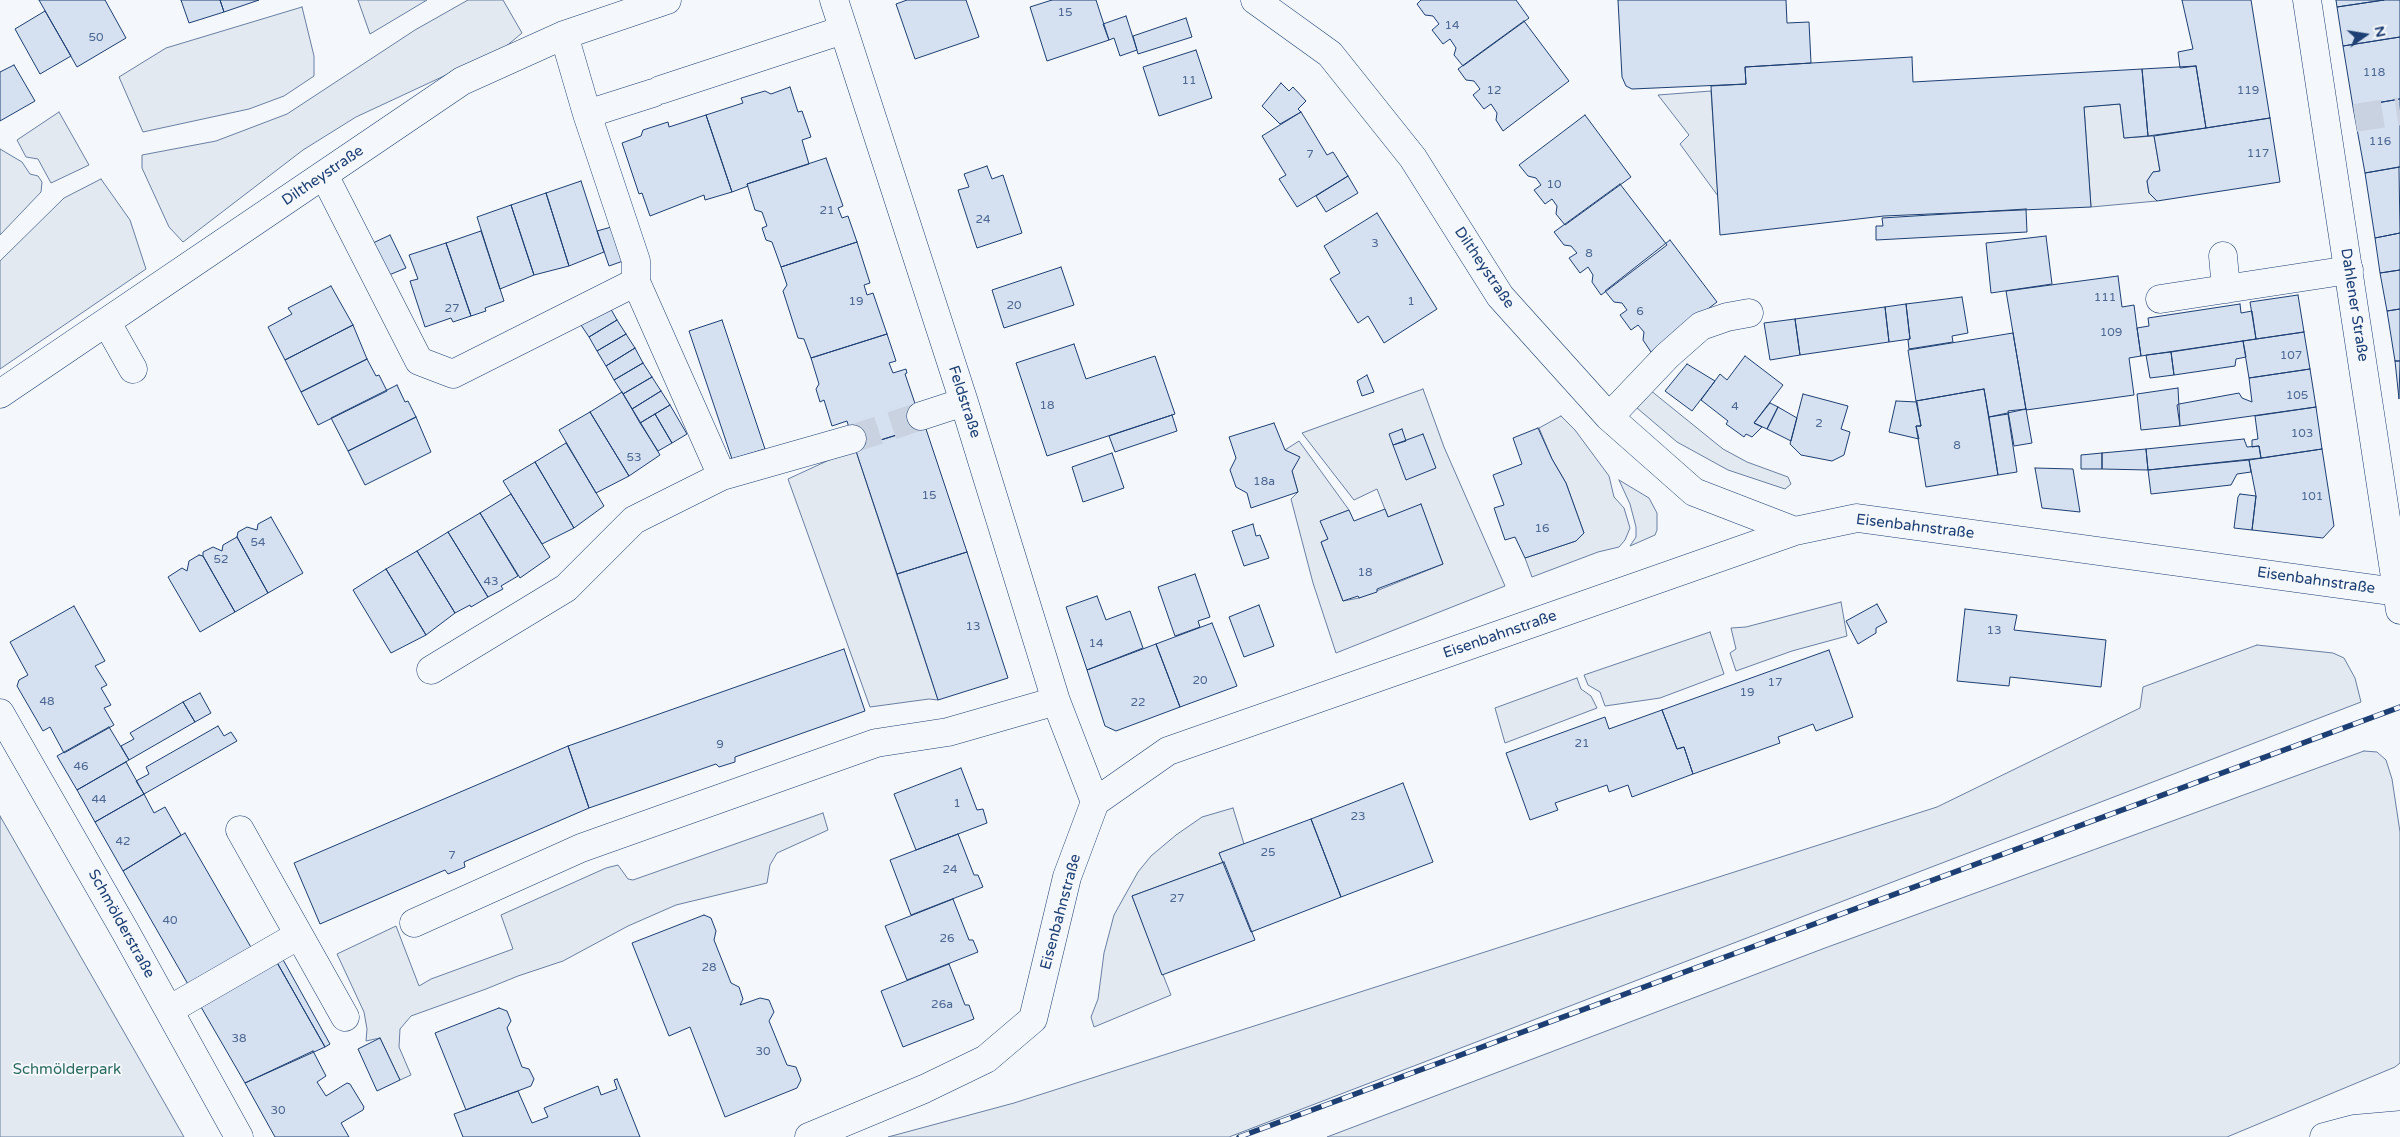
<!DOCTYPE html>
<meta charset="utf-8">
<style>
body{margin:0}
#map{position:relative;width:2400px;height:1137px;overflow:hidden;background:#f4f7fb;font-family:"Varela Round",sans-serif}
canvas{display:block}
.north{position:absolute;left:2340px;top:10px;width:50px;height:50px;-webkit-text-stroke:4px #f4f7fb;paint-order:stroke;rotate:77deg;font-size:14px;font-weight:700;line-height:20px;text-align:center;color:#1d3f73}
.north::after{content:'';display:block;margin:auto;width:18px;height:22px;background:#1d3f73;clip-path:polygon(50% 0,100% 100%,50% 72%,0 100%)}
</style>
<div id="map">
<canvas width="2400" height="1137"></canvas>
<div class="north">N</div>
</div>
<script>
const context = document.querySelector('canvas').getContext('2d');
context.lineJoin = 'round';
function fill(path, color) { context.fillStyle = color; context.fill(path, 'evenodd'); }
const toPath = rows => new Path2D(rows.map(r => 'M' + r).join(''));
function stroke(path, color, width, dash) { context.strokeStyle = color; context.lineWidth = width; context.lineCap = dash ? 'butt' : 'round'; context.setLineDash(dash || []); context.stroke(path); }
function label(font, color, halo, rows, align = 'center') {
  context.font = font + ' "Varela Round",sans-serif'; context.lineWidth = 4; context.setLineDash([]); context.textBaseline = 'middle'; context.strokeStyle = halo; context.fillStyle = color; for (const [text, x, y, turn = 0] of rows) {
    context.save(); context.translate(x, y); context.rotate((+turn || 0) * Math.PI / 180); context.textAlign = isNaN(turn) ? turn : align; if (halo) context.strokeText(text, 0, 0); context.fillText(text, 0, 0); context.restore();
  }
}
const green = toPath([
 [358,0,427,0,370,34,358,0],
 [468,0,503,0,522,33,504,48,356,117,303,150,183,242,169,227,142,168,142,155,216,141,287,114,415,30,468,0],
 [302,7,314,56,314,76,284,96,249,109,143,132,119,77,166,48,302,7],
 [1711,91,1718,196,1680,144,1689,135,1658,95,1711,91],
 [2120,104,2124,138,2154,136,2160,171,2153,172,2147,181,2149,193,2157,201,2091,207,2084,107,2120,104],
 [59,112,89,165,51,183,38,159,26,157,17,140,59,112],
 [0,149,22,162,30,174,38,176,42,182,41,192,0,235,0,149],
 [101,179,130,220,146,269,0,369,0,261,64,198,101,179],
 [1423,389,1444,447,1505,586,1336,653,1313,583,1291,499,1298,492,1292,471,1299,457,1285,450,1299,441,1349,510,1321,521,1328,539,1321,542,1343,601,1359,598,1443,564,1421,505,1388,517,1377,489,1354,500,1302,433,1423,389],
 [1650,390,1723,449,1747,462,1788,477,1791,484,1785,489,1728,470,1677,442,1637,408,1650,390],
 [1561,416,1575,430,1609,476,1614,497,1624,508,1630,528,1625,540,1619,547,1598,552,1532,577,1525,558,1576,541,1584,533,1566,483,1552,459,1539,428,1561,416],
 [855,448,938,700,929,699,870,707,788,479,855,448],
 [1619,480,1649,498,1657,513,1657,530,1655,535,1630,546,1636,537,1636,527,1630,504,1619,480],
 [1841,602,1847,636,1792,651,1736,671,1730,653,1736,649,1731,628,1746,627,1841,602],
 [1710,632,1724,674,1660,698,1605,706,1600,692,1588,685,1584,675,1710,632],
 [2257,645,2333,653,2344,658,2355,678,2361,702,1229,1137,888,1137,1014,1103,1937,807,2140,708,2143,687,2257,645],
 [1577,678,1581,689,1591,696,1597,708,1505,743,1495,708,1577,678],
 [2364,751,2377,752,2386,760,2392,779,2400,832,2400,1063,2395,1067,2227,1137,1327,1137,1825,948,2364,751],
 [1233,808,1244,844,1219,853,1224,862,1132,896,1171,995,1094,1027,1091,1017,1098,999,1104,953,1114,915,1138,872,1151,856,1176,835,1202,817,1233,808],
 [823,813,828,830,777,853,770,865,767,883,676,905,628,926,563,961,518,976,486,989,411,1016,400,1029,399,1047,411,1075,400,1080,380,1038,366,1041,367,1029,364,1012,337,954,396,926,419,986,431,979,513,949,501,915,606,868,618,865,628,879,633,880,823,813],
 [0,816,140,1060,184,1137,0,1137,0,816]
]);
fill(green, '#e3e9f0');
stroke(green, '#687fa3', 1);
const building = toPath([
 [39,0,105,0,126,38,77,67,39,0],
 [181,0,220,0,224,12,189,23,181,0],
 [220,0,259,0,224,12,220,0],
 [907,0,966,0,979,37,915,59,896,4,907,0],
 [1052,0,1096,0,1109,40,1047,61,1030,7,1052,0],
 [1421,0,1516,0,1529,18,1463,66,1454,55,1456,48,1450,39,1443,44,1432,30,1439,24,1433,16,1425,15,1417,4,1421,0],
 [1618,0,1786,0,1787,23,1809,22,1811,63,1745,67,1746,84,1632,89,1626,86,1622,77,1618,0],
 [2182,0,2251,0,2270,118,2206,128,2196,66,2180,68,2178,52,2193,49,2182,0],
 [2336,0,2384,0,2337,7,2336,0],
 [2384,0,2400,0,2400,37,2343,46,2337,7,2384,0],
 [45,11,71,56,40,74,15,29,45,11],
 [1126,16,1137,50,1120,56,1114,38,1109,40,1103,24,1126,16],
 [1186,18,1192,37,1138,54,1133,36,1186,18],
 [1524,21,1569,81,1503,131,1496,120,1497,113,1491,104,1484,109,1473,95,1480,89,1474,81,1466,80,1458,69,1524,21],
 [2400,37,2400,99,2353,107,2343,46,2400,37],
 [1196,50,1212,98,1159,116,1143,67,1196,50],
 [1912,57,1913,82,2142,69,2148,136,2124,138,2120,104,2084,107,2091,207,1884,216,1720,235,1711,86,1746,84,1745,67,1912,57],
 [14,65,35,101,0,121,0,72,14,65],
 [2196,66,2206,128,2148,136,2142,69,2196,66],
 [1281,83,1289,91,1293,87,1306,101,1298,109,1301,112,1280,124,1262,106,1281,83],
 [790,87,798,112,802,111,811,137,802,140,809,164,747,184,748,186,732,192,706,115,743,103,741,98,765,91,771,94,790,87],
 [2400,99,2400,167,2365,173,2353,107,2400,99],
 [1301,112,1327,155,1333,152,1348,176,1297,207,1279,179,1286,175,1262,136,1301,112],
 [706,115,732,192,705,200,704,195,650,216,642,193,639,194,622,143,641,136,643,130,668,122,669,127,706,115],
 [1585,115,1631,177,1565,225,1556,214,1557,206,1552,199,1545,204,1534,190,1541,185,1536,178,1528,176,1519,165,1585,115],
 [2270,118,2280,182,2157,201,2149,193,2147,181,2153,172,2160,171,2154,136,2270,118],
 [826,158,843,206,838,208,842,218,848,216,857,242,781,267,772,242,766,240,762,228,767,226,762,212,755,210,747,184,826,158],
 [987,166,992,179,1003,175,1022,233,977,248,958,190,969,187,964,174,987,166],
 [2399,167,2400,233,2375,238,2365,173,2399,167],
 [1348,176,1358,193,1326,212,1316,196,1348,176],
 [581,181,604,252,569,266,546,193,581,181],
 [1620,184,1667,245,1601,295,1592,282,1593,275,1588,267,1580,273,1569,258,1577,253,1571,246,1564,245,1554,232,1620,184],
 [546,193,569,266,534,275,511,205,546,193],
 [511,205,534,275,500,289,477,217,511,205],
 [2026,209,2027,232,1876,240,1876,226,1883,226,1882,218,2026,209],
 [1377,213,1437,309,1384,343,1368,316,1358,323,1330,279,1340,273,1324,246,1377,213],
 [615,226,626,260,609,266,597,231,615,226],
 [481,231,504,301,485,308,486,311,471,316,446,243,481,231],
 [2400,233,2400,270,2380,273,2375,238,2400,233],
 [390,235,406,268,389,275,373,243,390,235],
 [2046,236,2052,284,1991,293,1986,243,2046,236],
 [1670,240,1717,302,1651,352,1643,340,1644,332,1638,325,1631,330,1620,315,1627,310,1622,303,1614,302,1605,291,1670,240],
 [857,242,870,283,864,285,867,295,873,293,887,334,811,358,804,339,798,338,783,291,787,285,781,267,857,242],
 [446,243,471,316,453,322,451,318,425,327,410,281,418,279,409,255,446,243],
 [1061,267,1074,305,1004,328,992,290,1061,267],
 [2400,270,2400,309,2387,311,2380,273,2400,270],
 [2118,276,2122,307,2134,305,2137,328,2141,356,2129,358,2134,395,2026,410,2006,291,2118,276],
 [331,286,353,325,285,360,268,327,292,314,288,308,331,286],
 [2298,295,2304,332,2256,339,2250,302,2298,295],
 [1962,297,1968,333,1952,336,1953,342,1909,349,1908,340,1910,339,1906,304,1962,297],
 [608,304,617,320,589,337,579,322,608,304],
 [1906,304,1910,339,1889,342,1885,307,1906,304],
 [2240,304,2241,313,2252,311,2256,339,2141,356,2137,328,2149,326,2148,318,2240,304],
 [1885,307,1889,342,1800,355,1795,319,1885,307],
 [2400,309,2400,361,2395,361,2387,311,2400,309],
 [1795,319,1800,355,1770,360,1764,323,1795,319],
 [617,320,626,334,597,351,589,337,617,320],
 [722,320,765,449,732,459,689,331,722,320],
 [353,325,367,359,301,392,285,360,353,325],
 [2304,332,2310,369,2249,378,2243,341,2304,332],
 [2013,333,2026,409,1989,417,1984,389,1916,401,1908,350,2013,333],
 [626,334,635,348,606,366,597,351,626,334],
 [887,334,896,361,889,363,893,373,906,369,907,373,905,374,923,427,855,448,847,421,832,426,824,400,820,402,816,389,819,384,811,358,887,334],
 [2243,341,2246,357,2236,359,2235,366,2174,375,2171,352,2243,341],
 [1074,344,1086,379,1155,356,1175,414,1047,456,1016,363,1074,344],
 [635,348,643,363,614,380,606,366,635,348],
 [2171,352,2174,375,2150,378,2146,355,2171,352],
 [1745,356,1783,385,1754,423,1762,427,1752,437,1746,434,1744,437,1726,424,1728,421,1701,400,1720,374,1727,380,1745,356],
 [367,359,376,376,379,375,387,391,318,425,301,392,367,359],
 [2395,361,2400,361,2399,399,2395,361],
 [643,363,652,377,623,394,614,380,643,363],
 [1687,364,1715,381,1692,411,1665,391,1687,364],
 [2310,369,2316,407,2180,426,2177,405,2179,404,2239,393,2242,398,2252,402,2249,378,2310,369],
 [1367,375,1374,392,1362,396,1357,381,1367,375],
 [652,377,661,391,632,409,623,394,652,377],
 [397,385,405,402,408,401,416,417,348,451,331,418,397,385],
 [2178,388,2180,426,2141,430,2137,394,2178,388],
 [1984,389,1998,475,1926,487,1916,426,1921,426,1916,401,1984,389],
 [661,391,670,405,640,423,632,409,661,391],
 [622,392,660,455,629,476,590,412,622,392],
 [1803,394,1848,406,1841,429,1850,432,1844,455,1832,461,1801,455,1790,444,1803,394],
 [1896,401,1917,402,1921,426,1916,426,1919,439,1889,432,1896,401],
 [1770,403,1778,407,1767,429,1754,423,1770,403],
 [670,405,687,434,672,443,655,414,670,405],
 [1778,407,1797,418,1791,441,1767,429,1778,407],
 [2316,407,2322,449,2261,458,2259,446,2252,447,2252,440,2258,439,2255,416,2316,407],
 [2026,409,2032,443,2014,446,2008,411,2026,409],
 [590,412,629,476,596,493,559,430,590,412],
 [655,414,672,443,658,451,640,423,655,414],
 [2008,414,2017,472,1998,475,1989,417,2008,414],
 [1172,415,1177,431,1115,452,1109,436,1172,415],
 [416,417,431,452,365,485,348,451,416,417],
 [1274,423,1285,450,1300,457,1292,471,1298,492,1251,508,1247,493,1236,487,1230,470,1236,458,1229,437,1274,423],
 [925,426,967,552,897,574,855,448,925,426],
 [1538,428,1552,459,1566,483,1584,533,1576,541,1525,558,1515,537,1505,540,1494,508,1504,505,1493,475,1522,464,1513,438,1538,428],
 [1402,429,1406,441,1393,445,1389,434,1402,429],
 [1423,434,1436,468,1406,480,1393,445,1423,434],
 [2244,439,2247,447,2259,446,2261,458,2148,470,2146,449,2244,439],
 [566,443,604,506,574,528,535,462,566,443],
 [2146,449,2148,470,2102,469,2102,453,2146,449],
 [2322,449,2334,526,2323,538,2252,530,2256,496,2249,460,2322,449],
 [1112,453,1124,488,1083,502,1072,467,1112,453],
 [2102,453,2102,469,2081,469,2081,455,2102,453],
 [2249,460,2251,472,2237,474,2231,485,2151,494,2148,470,2249,460],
 [535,462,574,528,542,544,503,481,535,462],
 [2035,468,2073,469,2080,512,2042,508,2035,468],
 [511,494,550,557,520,578,480,513,511,494],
 [2240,494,2256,496,2252,530,2234,528,2238,497,2240,494],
 [1421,504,1443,564,1377,589,1377,592,1359,598,1358,596,1343,601,1321,542,1328,539,1320,521,1349,510,1354,521,1385,509,1388,517,1421,504],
 [480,513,518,576,501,586,503,589,488,597,448,532,480,513],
 [271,517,303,573,268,593,237,537,238,532,247,527,257,530,258,524,271,517],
 [1253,524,1256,536,1260,535,1269,558,1244,566,1232,531,1253,524],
 [448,532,488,597,471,607,470,605,455,613,417,551,448,532],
 [237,537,268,593,235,612,203,556,203,552,213,547,222,551,223,545,237,537],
 [417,551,455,613,426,635,386,569,417,551],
 [967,552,1008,678,938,700,897,574,967,552],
 [199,555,203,556,235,612,200,632,168,577,182,568,187,571,189,561,199,555],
 [386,569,426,635,391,653,353,590,386,569],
 [1195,574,1210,617,1198,621,1200,627,1175,636,1158,587,1195,574],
 [1097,596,1106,620,1130,611,1143,648,1087,670,1066,607,1097,596],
 [1877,604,1887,622,1876,628,1876,633,1858,644,1846,621,1877,604],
 [1259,605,1274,646,1244,657,1229,617,1259,605],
 [74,606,105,661,95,666,107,685,101,688,111,705,104,708,114,725,64,753,50,727,43,731,17,686,19,680,28,675,10,642,74,606],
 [1965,609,2017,615,2014,630,2106,640,2101,687,2010,677,2009,686,1957,681,1965,609],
 [1212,623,1237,686,1180,707,1156,644,1212,623],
 [1156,644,1180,707,1116,731,1105,726,1087,670,1156,644],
 [844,649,865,711,735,757,735,762,719,767,716,764,589,808,568,746,844,649],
 [1829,650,1853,717,1816,731,1813,724,1778,737,1780,743,1693,774,1684,747,1677,749,1662,710,1829,650],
 [200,693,211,713,195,722,183,702,200,693],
 [183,702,195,722,129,760,121,746,134,739,130,733,183,702],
 [1662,710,1677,749,1684,747,1693,774,1632,797,1628,785,1609,792,1607,785,1555,803,1558,810,1530,820,1506,753,1605,717,1609,729,1662,710],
 [218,726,224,736,231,732,237,741,144,794,136,781,149,774,146,767,218,726],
 [109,727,129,760,77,790,57,756,109,727],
 [568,746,589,808,464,862,465,867,448,874,445,870,320,924,294,863,568,746],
 [126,762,144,794,95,822,77,790,126,762],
 [961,768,977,810,983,809,987,823,916,850,894,794,961,768],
 [1403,783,1433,862,1341,897,1311,819,1403,783],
 [144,794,154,813,165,807,181,835,123,871,95,822,144,794],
 [1311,819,1341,897,1251,932,1219,853,1311,819],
 [185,833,252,949,189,986,123,871,185,833],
 [958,834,974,875,978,875,983,887,911,915,890,860,958,834],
 [1224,862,1255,940,1162,975,1132,896,1224,862],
 [953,899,969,940,973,940,978,952,907,980,885,926,953,899],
 [704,915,711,918,716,931,714,940,731,983,739,987,743,999,740,1005,760,998,769,1000,774,1012,769,1021,787,1065,796,1067,801,1080,797,1088,725,1117,690,1027,669,1036,632,943,704,915],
 [281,956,330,1044,325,1047,275,959,281,956],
 [275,959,325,1047,245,1083,201,1007,275,959],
 [949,964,965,1005,969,1005,974,1019,903,1047,881,991,949,964],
 [499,1008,507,1011,511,1021,507,1028,522,1067,529,1069,534,1079,531,1086,466,1110,435,1033,499,1008],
 [380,1038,400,1080,377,1091,358,1049,380,1038],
 [313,1051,326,1076,317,1082,326,1096,347,1083,350,1084,364,1107,363,1110,341,1123,349,1137,275,1137,245,1083,313,1051],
 [617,1079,640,1137,463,1137,454,1114,518,1091,532,1123,548,1117,544,1108,598,1086,601,1095,617,1089,614,1080,617,1079]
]);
fill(building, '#d5e0f0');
stroke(building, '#1d3f73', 1);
stroke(toPath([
 [2355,118,2400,111],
 [852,439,921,416]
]), '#c9d2e0', 28, [28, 14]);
const minor = toPath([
 [834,0,964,402,1056,701,1095,802],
 [1255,0,1330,54,1413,158,1500,296,1609,417,1694,492,1795,531],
 [660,90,843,30],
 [587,114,653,93],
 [324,175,419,361,453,374,636,282,636,261,587,114,564,35],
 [2223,256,2226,289],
 [2160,299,2349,270],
 [107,323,133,369],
 [0,394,462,81,564,35,667,0],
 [921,416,964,402],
 [1609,417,1667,356,1701,326,1727,317,1749,313],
 [722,476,852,439],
 [431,670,566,588,634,520,722,476,636,282],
 [0,713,125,931,239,1137],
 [414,923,581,848,876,743,948,732,1056,701],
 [299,935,345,1017],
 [169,1010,299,935,240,830],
 [809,1137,924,1089,986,1059,1033,1019,1067,877,1095,802,1168,751,1795,531,1857,518,2397,592],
 [2324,1137,2354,1129,2400,1125]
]);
const major = toPath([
 [2307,0,2400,610]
]);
stroke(minor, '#1d3f73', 29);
stroke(major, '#1d3f73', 29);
stroke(minor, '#f4f7fb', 28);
stroke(major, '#f4f7fb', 28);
const rail = toPath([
 [1239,1137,2400,707]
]);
stroke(rail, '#1d3f73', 5.5);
stroke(rail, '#f4f7fb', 4, [11]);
label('12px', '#4b6792', null, [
 ["15",1065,13],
 ["14",1452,26],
 ["50",96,38],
 ["118",2374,73],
 ["11",1189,81],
 ["12",1494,91],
 ["119",2248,91],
 ["116",2380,142],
 ["117",2258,154],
 ["7",1310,155],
 ["10",1554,185],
 ["21",827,211],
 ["24",983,220],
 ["3",1375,244],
 ["8",1589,254],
 ["111",2105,298],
 ["19",856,302],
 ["1",1411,302],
 ["20",1014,306],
 ["27",452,309],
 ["6",1640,312],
 ["109",2111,333],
 ["107",2291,356],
 ["105",2297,396],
 ["18",1047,406],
 ["4",1735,407],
 ["2",1819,424],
 ["103",2302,434],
 ["8",1957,446],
 ["53",634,458],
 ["18a",1264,482],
 ["15",929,496],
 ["101",2312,497],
 ["16",1542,529],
 ["54",258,543],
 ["52",221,560],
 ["18",1365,573],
 ["43",491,582],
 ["13",973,627],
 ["13",1994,631],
 ["14",1096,644],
 ["20",1200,681],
 ["17",1775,683],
 ["19",1747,693],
 ["48",47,702],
 ["22",1138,703],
 ["21",1582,744],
 ["9",720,745],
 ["46",81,767],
 ["44",99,800],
 ["1",957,804],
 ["23",1358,817],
 ["42",123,842],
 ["25",1268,853],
 ["7",452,856],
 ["24",950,870],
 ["27",1177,899],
 ["40",170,921],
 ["26",947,939],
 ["28",709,968],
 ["26a",942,1005],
 ["38",239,1039],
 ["30",763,1052],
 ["30",278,1111]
]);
label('15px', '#1d3f73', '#f4f7fb', [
 ["Diltheystraße",323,176,-34],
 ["Diltheystraße",1484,268,56],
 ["Dahlener Straße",2354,305,81],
 ["Feldstraße",964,402,72],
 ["Eisenbahnstraße",1915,527,7],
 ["Eisenbahnstraße",2316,581,8],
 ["Eisenbahnstraße",1500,635,-19],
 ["Eisenbahnstraße",1061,912,-75],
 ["Schmölderstraße",121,924,61]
]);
label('15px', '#2c6c60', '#f4f7fb', [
 ["Schmölderpark",67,1070]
]);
</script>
